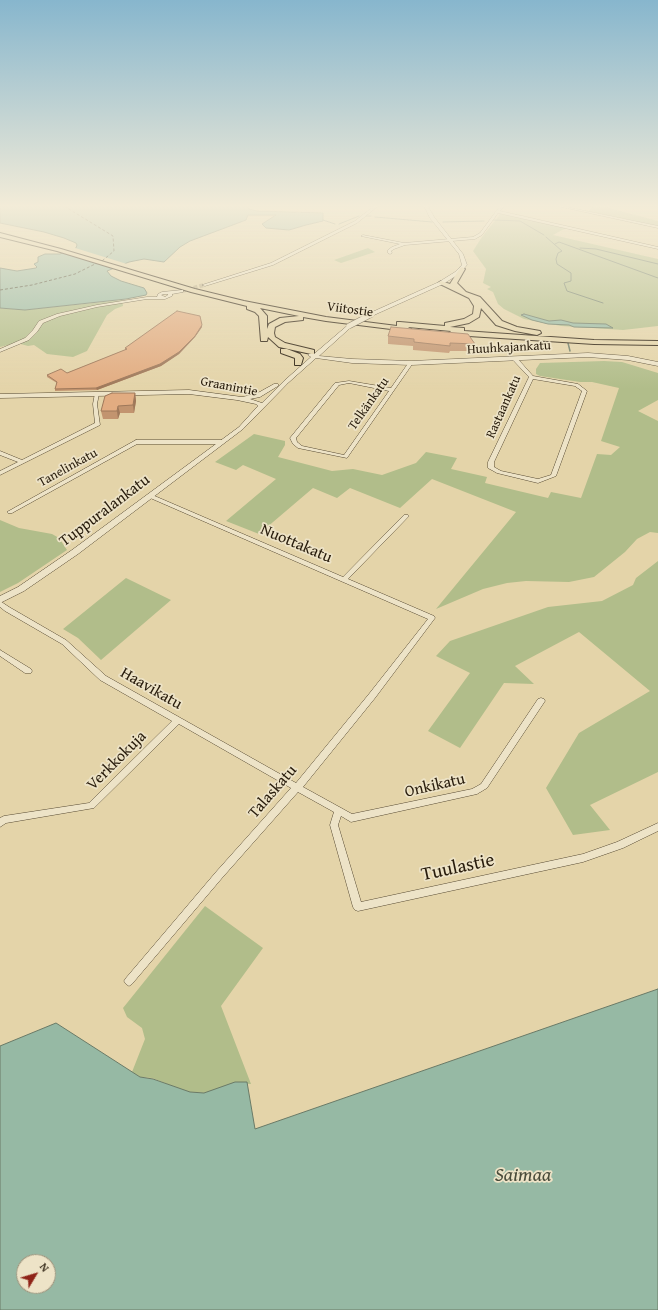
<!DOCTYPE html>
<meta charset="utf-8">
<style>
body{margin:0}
#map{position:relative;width:658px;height:1310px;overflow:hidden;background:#e4d4a9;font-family:"Gentium Book Plus",serif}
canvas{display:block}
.north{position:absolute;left:16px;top:1254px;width:40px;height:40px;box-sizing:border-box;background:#ede3c7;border:1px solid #9e937c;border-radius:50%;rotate:52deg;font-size:11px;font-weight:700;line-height:16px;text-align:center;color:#281c0c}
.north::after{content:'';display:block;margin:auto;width:14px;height:18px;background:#8f2418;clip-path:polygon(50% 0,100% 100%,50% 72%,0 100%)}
</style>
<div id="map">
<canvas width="658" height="1310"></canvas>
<div class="north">N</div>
</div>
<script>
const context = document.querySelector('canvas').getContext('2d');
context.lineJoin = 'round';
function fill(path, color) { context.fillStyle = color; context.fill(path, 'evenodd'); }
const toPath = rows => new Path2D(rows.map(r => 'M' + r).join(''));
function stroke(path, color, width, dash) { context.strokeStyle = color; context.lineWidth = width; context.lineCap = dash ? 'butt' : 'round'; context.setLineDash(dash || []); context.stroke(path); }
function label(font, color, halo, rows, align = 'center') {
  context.font = font + ' "Gentium Book Plus",serif'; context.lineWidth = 3.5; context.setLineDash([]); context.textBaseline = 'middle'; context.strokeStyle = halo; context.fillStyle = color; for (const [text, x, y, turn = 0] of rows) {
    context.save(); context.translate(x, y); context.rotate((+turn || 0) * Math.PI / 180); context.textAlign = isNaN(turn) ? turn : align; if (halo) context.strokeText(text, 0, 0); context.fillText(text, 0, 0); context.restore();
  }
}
fill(toPath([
 [594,206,612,206,609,208,658,221,658,226,588,211],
 [501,213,566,228,553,235,658,259,658,326,623,330,561,326,524,319,504,309,498,304,493,292,487,289,491,287,483,283,486,269,473,251,482,237],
 [368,248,375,252,341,263,334,260],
 [122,300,123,306,115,309,107,315,87,351,73,357,47,354,34,345,28,346,17,343,0,347,0,308,25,310],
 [604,361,622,362,658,373,658,400,638,411,658,421,658,533,650,532,637,539,625,552,594,577,569,582,526,581,507,583,483,589,436,609,516,512,432,479,400,508,350,488,337,498,313,488,259,534,226,521,276,479,243,465,236,470,215,462,254,434,285,441,285,445,278,457,332,471,353,469,382,475,416,463,426,452,457,458,451,469,487,477,485,483,548,498,551,492,581,498,597,454,611,455,620,447,601,441,619,388,592,382,580,382,540,376,536,374,536,369,540,363],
 [0,520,19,528,52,534,59,538,67,550,18,583,0,592],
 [658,561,658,772,590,805,610,830,573,835,546,788,579,733,650,691,579,632,515,666,534,684,504,683,460,748,428,731,470,673,436,656,450,641,548,607,602,601,633,585,636,578],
 [126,578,171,600,101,660,78,638,63,629],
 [205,906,263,948,221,1006,251,1084,234,1083,217,1091,205,1093,188,1092,152,1078,140,1077,132,1072,145,1039,142,1028,127,1017,123,1008]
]), '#b1bd8a');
const water = toPath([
 [0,206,249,206,249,209,257,211,323,213,323,221,306,225,289,230,266,228,262,224,276,215,248,215,246,220,190,241,180,247,164,262,144,259,129,262,107,271,111,276,121,281,144,288,147,293,146,295,126,299,25,310,0,308,0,268,17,271,36,268,37,267,34,264,38,262,38,257,45,254,60,254,76,248,77,245,76,243,64,238,44,232,0,223,0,206],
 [524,314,549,321,561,320,573,323,606,324,613,328,574,327,569,325,548,324,532,320,521,315,524,314],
 [658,989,658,1310,0,1310,0,1046,56,1023,140,1077,153,1079,190,1092,204,1093,235,1082,247,1082,255,1129,658,989],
 [24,1262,48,1262,48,1286,24,1286,24,1262]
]);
fill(water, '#96b9a4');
stroke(water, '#6a7a67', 1);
fill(toPath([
 [72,247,127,264,116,269,59,252]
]), '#e4d4a9');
stroke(toPath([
 [366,216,371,216],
 [375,217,432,222],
 [323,220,335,224],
 [493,220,520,221,544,235],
 [443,222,484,221],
 [339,224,359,216],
 [546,237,562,251,558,253,556,259,557,264,571,273,571,281,564,283,567,291,603,303],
 [555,244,559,242,658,278],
 [580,248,596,249,658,264]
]), '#6a7a67', 1);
stroke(toPath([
 [568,343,570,351]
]), '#6a7a67', 1.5);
stroke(toPath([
 [64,206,113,236,114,251,102,261],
 [0,290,32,285,75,274,97,263]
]), '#494b3a', 1, [3, 2]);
stroke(toPath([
 [182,291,204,285]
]), '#beaf8a', 4, [4, 2]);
const minor = toPath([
 [374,206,378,206,357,223,273,265,205,286,202,285,271,263,355,221,374,206],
 [500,206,504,206,500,211,658,247,658,249,498,213,482,235,475,239,405,245,394,249,391,251,392,253,390,254,388,253,388,250,392,247,400,244,361,236,363,235,404,243,473,237,480,233,500,206],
 [557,206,562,206,658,226,658,228,557,206],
 [182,290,183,290,183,292,172,294,172,296,165,299,147,299,97,307,60,316,43,323,37,332,29,340,0,352,0,349,25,338,33,330,39,321,57,314,97,305,147,297,157,297,158,294,162,292,182,290],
 [164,294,168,294,168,295,165,297,161,295,164,294],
 [513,358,517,358,533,376,578,384,587,391,556,476,538,483,497,473,488,468,488,462,529,377,513,360,513,358],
 [533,379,575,386,582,391,551,475,538,479,501,471,494,467,494,462,533,379],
 [409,362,413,363,347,458,298,448,293,444,290,438,335,383,349,381,391,388,409,362],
 [349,383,389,391,344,455,302,446,297,442,296,438,339,385,349,383],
 [95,393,99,394,97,404,100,425,0,475,0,471,18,462,0,455,0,451,22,460,95,423,93,404,95,393],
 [136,440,222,440,225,442,222,444,137,444,12,513,8,513,7,512,136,440],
 [150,494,343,577,404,515,408,515,409,516,348,579,434,616,435,618,375,698,303,787,352,814,472,789,481,784,538,699,541,698,544,699,545,701,487,788,477,794,351,822,341,816,338,825,361,902,583,854,617,842,658,823,658,831,623,848,583,862,358,911,355,910,353,907,330,825,334,812,298,792,222,878,132,984,129,986,126,984,124,981,126,978,216,872,291,788,179,724,94,808,6,823,0,827,0,818,4,816,89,803,172,721,100,680,62,644,5,611,0,607,0,601,9,607,66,640,106,676,296,783,369,694,428,619,148,497,148,495,150,494],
 [0,650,31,669,32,671,31,673,25,673,0,656,0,650]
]);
const tertiary = toPath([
 [424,206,428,206,434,217,463,254,467,265,459,274,443,284,374,315,370,315,370,313,439,282,455,272,462,265,459,254,430,218,424,206],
 [348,325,351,327,350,328,319,356,352,359,411,361,588,353,628,356,658,362,658,366,628,360,588,357,411,365,352,363,316,358,288,383,243,429,78,554,24,591,0,603,0,596,18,587,72,550,239,427,258,406,256,404,237,400,189,394,0,398,0,394,189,390,242,397,256,394,274,384,278,384,278,386,260,397,250,399,262,403,284,381,311,357,308,355,309,354,314,354,348,325]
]);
const trunk = toPath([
 [0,233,61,249,195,289,244,301,326,317,397,326,397,322,400,322,445,326,445,323,464,319,473,314,474,306,469,298,438,283,441,281,450,284,460,268,462,267,465,269,457,283,466,292,480,297,502,321,517,327,540,331,541,333,537,335,515,331,496,325,481,308,479,317,469,323,450,327,464,328,464,331,594,340,658,341,658,345,594,344,453,335,449,333,451,331,408,327,411,329,407,331,326,321,303,317,303,320,285,322,275,327,274,333,275,337,285,343,314,350,314,354,311,354,279,347,268,337,267,341,261,341,259,316,255,312,247,309,247,306,191,292,57,251,0,237,0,233],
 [260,308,299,316,280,318,269,324,267,329,267,316,260,308],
 [281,349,287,349,300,354,303,358,301,365,295,365,295,358,281,353,281,349]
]);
stroke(minor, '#574a33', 1);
stroke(tertiary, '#574a33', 1);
stroke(trunk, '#281c0c', 2);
fill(minor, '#ede3c7');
fill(tertiary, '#ede3c7');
fill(trunk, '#e4d4a9');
const tertiaryBridge = toPath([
 [349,326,372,314]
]);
stroke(tertiaryBridge, '#574a33', 6, []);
stroke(tertiaryBridge, '#ede3c7', 5);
fill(toPath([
 [202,327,195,337,179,354,161,366,97,390,55,391,55,389,57,383,47,377,47,375,67,373,125,350,125,348],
 [388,336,475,344,474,351,450,351,449,353,413,350,413,346,388,344],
 [135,393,136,401,134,413,120,413,118,419,103,419,101,411]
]), '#c2946f');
fill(toPath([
 [202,325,202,327,195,337,179,354,161,366,97,390,96,388],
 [135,393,136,401,134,413,133,405],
 [118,406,120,413,118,419,117,411]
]), '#9e785a');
const building = toPath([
 [177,311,200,316,202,325,195,336,179,352,160,364,96,388,55,389,57,382,47,375,61,369,67,373,127,349,125,348,177,311],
 [391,327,468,334,475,344,450,343,450,346,414,342,414,339,388,336,391,327],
 [112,393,135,393,133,405,118,406,117,411,101,411,105,396,112,393]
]);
fill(building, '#e2ac81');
stroke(building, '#9e785a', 1);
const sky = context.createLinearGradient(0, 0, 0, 389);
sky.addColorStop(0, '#87b6cd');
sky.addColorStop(0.53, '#f3ecd8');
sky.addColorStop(1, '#f3ecd800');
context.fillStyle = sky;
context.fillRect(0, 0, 658, 389);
label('13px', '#281c0c', '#ede3c7', [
 ["Viitostie",350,310,8],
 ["Huuhkajankatu",509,348,-3],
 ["Graanintie",229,387,11],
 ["Telkänkatu",369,404,-55],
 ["Rastaankatu",504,407,-66],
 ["Tanelinkatu",68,468,-29]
]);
label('16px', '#281c0c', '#ede3c7', [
 ["Tuppuralankatu",105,511,-37],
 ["Nuottakatu",296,544,23],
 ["Haavikatu",151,689,30],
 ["Verkkokuja",117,761,-45],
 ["Onkikatu",435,786,-13],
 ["Talaskatu",273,792,-49]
]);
label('19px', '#281c0c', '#ede3c7', [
 ["Tuulastie",458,868,-12]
]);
label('italic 20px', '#494b3a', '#ede3c7', [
 ["Saimaa",523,1176]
]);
</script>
